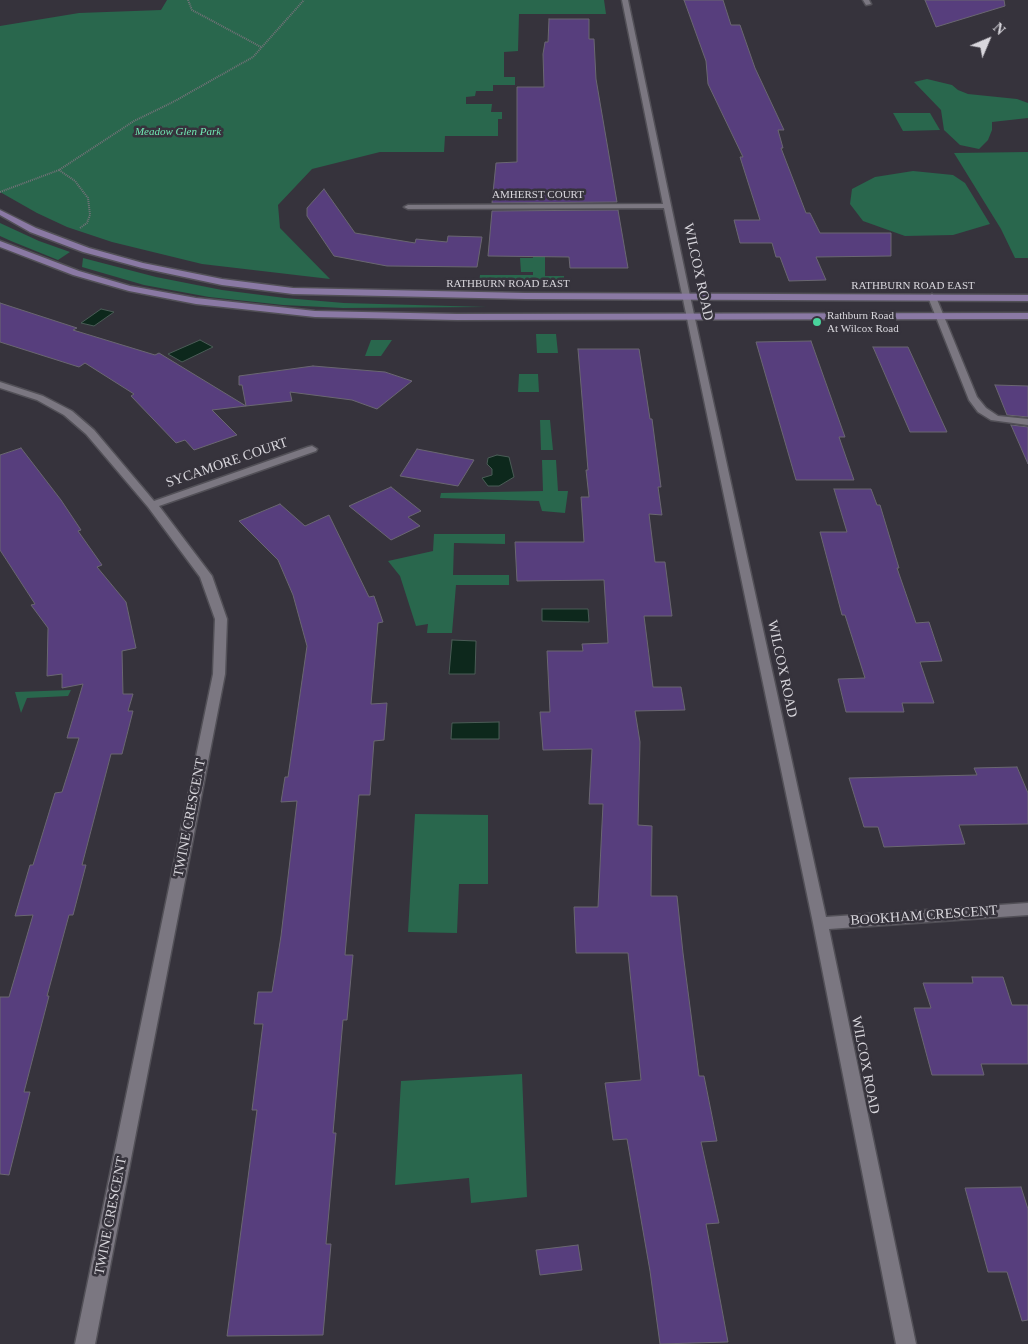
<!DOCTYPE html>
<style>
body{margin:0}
#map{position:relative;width:1028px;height:1344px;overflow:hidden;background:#36333c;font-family:Georgia,serif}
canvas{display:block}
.north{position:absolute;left:963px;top:15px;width:50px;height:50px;-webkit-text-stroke:4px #36333c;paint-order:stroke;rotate:45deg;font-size:14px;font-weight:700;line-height:20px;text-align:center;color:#d9d7dd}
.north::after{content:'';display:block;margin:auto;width:18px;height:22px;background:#d9d7dd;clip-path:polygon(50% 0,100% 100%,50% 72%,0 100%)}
</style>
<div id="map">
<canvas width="1028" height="1344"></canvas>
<div class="north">N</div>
</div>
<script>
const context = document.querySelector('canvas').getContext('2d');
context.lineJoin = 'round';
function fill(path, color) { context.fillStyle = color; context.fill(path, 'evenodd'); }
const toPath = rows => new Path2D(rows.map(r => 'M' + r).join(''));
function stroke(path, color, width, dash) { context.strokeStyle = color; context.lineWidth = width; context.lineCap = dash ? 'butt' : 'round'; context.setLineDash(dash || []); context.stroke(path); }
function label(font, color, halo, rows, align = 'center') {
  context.font = font + ' Georgia,serif'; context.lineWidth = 5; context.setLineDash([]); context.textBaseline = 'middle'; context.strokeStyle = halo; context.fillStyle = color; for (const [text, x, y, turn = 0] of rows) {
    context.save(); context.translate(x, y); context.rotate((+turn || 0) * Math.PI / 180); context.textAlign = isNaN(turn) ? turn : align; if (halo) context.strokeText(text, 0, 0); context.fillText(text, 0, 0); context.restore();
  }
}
fill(toPath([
 [167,0,604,0,606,14,519,14,518,51,504,52,504,77,515,77,515,85,493,85,493,91,476,91,475,96,466,97,466,104,492,104,491,112,502,112,502,119,498,119,498,136,445,136,444,152,380,152,312,169,278,205,280,228,330,279,202,264,112,242,67,227,37,213,0,192,0,26,79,13,161,10],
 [927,79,952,85,958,90,968,94,1017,99,1028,103,1028,118,992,122,992,130,988,140,979,149,960,145,944,130,941,110,914,82],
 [893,113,930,113,940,130,903,131],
 [1028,152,1028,258,1015,258,1001,229,954,153],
 [913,171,953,175,965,183,990,224,953,235,905,236,863,221,850,204,852,189,875,177],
 [531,216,545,247,545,276,564,276,564,282,479,283,480,275,533,275,533,272,521,272,520,258,533,258],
 [0,223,39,241,70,252,58,260,11,241,0,236],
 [83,258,156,277,222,290,285,298,344,303,487,307,343,308,283,305,209,297,144,285,82,267],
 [536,334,556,334,558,353,537,353],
 [371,340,392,340,381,356,365,356],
 [519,374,538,374,539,392,518,392],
 [540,420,550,420,553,450,541,450],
 [542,460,556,460,558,491,568,491,565,513,542,511,539,501,440,498,441,493,543,491],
 [434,534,505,534,505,544,454,543,453,575,509,575,509,585,456,585,452,633,427,633,428,624,416,626,400,576,388,561,433,551],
 [71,690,68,696,27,698,21,713,15,692],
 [415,814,488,815,488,884,459,884,457,933,408,932],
 [522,1074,527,1197,471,1203,469,1178,395,1185,401,1081]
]), '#29674d');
const water = toPath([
 [101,309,114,312,94,326,81,323,101,309],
 [200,340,213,347,182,362,168,354,200,340],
 [497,455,509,457,514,477,499,486,488,486,482,478,492,475,492,469,487,464,488,458,497,455],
 [542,609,588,609,589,622,542,621,542,609],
 [452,640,476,641,475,674,449,674,452,640],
 [499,722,499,739,451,739,452,723,499,722]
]);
fill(water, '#0d281c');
stroke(water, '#4a5c56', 1);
const building = toPath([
 [684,0,723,0,731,25,740,25,755,68,784,130,778,130,783,148,781,148,806,213,810,213,820,233,891,233,891,256,816,257,826,280,789,281,780,257,776,257,772,243,740,243,734,220,760,220,740,157,743,157,708,84,706,61,684,0],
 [925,0,1004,0,1005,6,936,27,925,0],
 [549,19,589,19,589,39,594,39,596,79,617,202,492,203,496,163,517,162,517,87,544,87,543,54,545,42,548,42,549,19],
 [324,189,355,233,415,243,416,239,447,242,448,236,482,237,477,267,387,266,334,256,307,216,307,208,324,189],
 [618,210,628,268,570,268,569,257,488,256,492,211,618,210],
 [0,303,77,328,73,330,155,355,159,353,246,406,212,410,237,435,194,450,185,440,176,443,131,396,134,394,85,363,79,367,0,342,0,303],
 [811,341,845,437,839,437,854,480,796,480,756,342,811,341],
 [873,347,908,347,947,432,910,432,873,347],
 [578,349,639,349,650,419,652,419,661,487,658,487,662,515,649,514,655,562,665,562,672,616,644,616,653,687,681,687,685,710,635,711,640,742,638,825,652,826,651,896,677,896,683,953,699,1076,704,1076,717,1141,701,1142,719,1223,706,1224,728,1342,660,1344,650,1271,627,1139,613,1140,605,1083,641,1080,628,953,576,953,574,907,598,907,603,804,589,804,592,749,543,750,540,712,550,712,547,651,583,651,582,644,608,643,604,580,517,581,515,542,584,542,581,497,589,497,586,470,588,470,578,349],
 [313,366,385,372,412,381,377,409,352,400,290,392,292,401,246,406,242,385,239,385,239,376,313,366],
 [995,385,1028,386,1028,417,1007,415,995,385],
 [1011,425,1028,427,1028,464,1011,425],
 [21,448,61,500,81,530,78,531,102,565,97,567,126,602,136,648,122,651,123,694,133,694,128,711,133,711,122,754,111,754,82,865,86,865,73,915,69,915,47,996,49,996,24,1092,30,1092,9,1175,0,1174,0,997,9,997,33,915,15,916,30,865,33,865,55,793,62,792,79,738,67,738,83,684,62,688,62,674,47,676,48,628,31,605,35,604,0,550,0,455,21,448],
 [417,449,474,460,458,486,400,476,417,449],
 [391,487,421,511,408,517,420,526,391,540,349,506,391,487],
 [834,489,871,489,877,505,880,505,899,568,897,568,916,623,929,622,942,661,920,662,934,703,902,703,904,712,846,712,838,679,865,678,845,615,842,615,820,532,847,532,834,489],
 [280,504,305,526,329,515,369,597,374,596,383,622,378,623,371,704,387,703,384,740,374,741,370,795,359,795,345,955,353,955,347,1020,343,1020,333,1133,336,1133,326,1244,331,1244,323,1335,227,1336,257,1110,252,1110,263,1024,254,1024,258,992,272,992,281,936,297,801,281,802,285,777,288,777,307,646,293,595,278,560,239,521,280,504],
 [1017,767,1028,793,1028,824,959,825,965,844,884,847,878,827,864,827,849,778,977,775,974,768,1017,767],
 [972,977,1003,977,1012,1005,1028,1005,1028,1064,981,1064,984,1075,932,1075,914,1008,931,1008,923,983,973,983,972,977],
 [1021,1187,1028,1209,1028,1320,1022,1321,1007,1272,988,1272,965,1188,1021,1187],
 [578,1245,582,1270,540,1275,536,1250,578,1245]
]);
fill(building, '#573e7d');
stroke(building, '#6a6771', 1);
const lane = toPath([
 [932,294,936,297,977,397,986,408,998,416,1028,419,1028,425,991,420,978,412,969,400,928,297,932,294]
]);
const street = toPath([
 [622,0,628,0,690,296,826,917,1028,903,1028,915,829,929,916,1344,896,1344,813,923,664,208,408,209,404,207,408,205,663,204,622,0],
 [863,0,869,0,871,4,866,5,863,0],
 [0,382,43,396,72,411,94,430,154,501,308,447,312,446,317,449,316,451,159,506,212,576,227,619,225,674,95,1344,75,1344,213,674,215,619,200,577,148,507,86,434,64,415,37,400,0,388,0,382]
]);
const secondary = toPath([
 [0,210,36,228,89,248,143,263,222,279,293,288,525,293,1028,295,1028,301,525,299,293,294,222,285,142,268,83,252,30,232,0,215,0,210],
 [0,241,79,271,130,286,196,298,315,311,457,314,1028,313,1028,319,457,320,315,317,196,304,129,291,73,275,0,247,0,241]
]);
stroke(lane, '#525057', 3);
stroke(street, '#525057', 3);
stroke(secondary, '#525057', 3);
stroke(toPath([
 [188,0,192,10,261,47],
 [59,170,75,181,88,198,90,215,87,223,80,228],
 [0,192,59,170,134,121,173,102,253,57,304,0]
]), '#747279', 2, [1, 1]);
fill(lane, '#7b7781');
fill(street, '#7b7781');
fill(secondary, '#8a79a4');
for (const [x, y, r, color] of [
 [817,322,5,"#49d49c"]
]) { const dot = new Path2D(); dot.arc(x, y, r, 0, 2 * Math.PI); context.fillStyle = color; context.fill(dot); stroke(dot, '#36333c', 2); }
label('italic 11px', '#71e9b4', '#36333c', [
 ["Meadow Glen Park",178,132]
]);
label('11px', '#d9d7dd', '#36333c', [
 ["AMHERST COURT",538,195],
 ["RATHBURN ROAD EAST",508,284],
 ["RATHBURN ROAD EAST",913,286]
]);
label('11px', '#d9d7dd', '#36333c', [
 ["Rathburn Road",827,316],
 ["At Wilcox Road",827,329]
], 'left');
label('14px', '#d9d7dd', '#36333c', [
 ["WILCOX ROAD",698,272,78],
 ["SYCAMORE COURT",227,463,-19],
 ["WILCOX ROAD",782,669,78],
 ["TWINE CRESCENT",190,818,-79],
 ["BOOKHAM CRESCENT",924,916,-4],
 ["WILCOX ROAD",865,1065,79],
 ["TWINE CRESCENT",111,1216,-79]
]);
</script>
